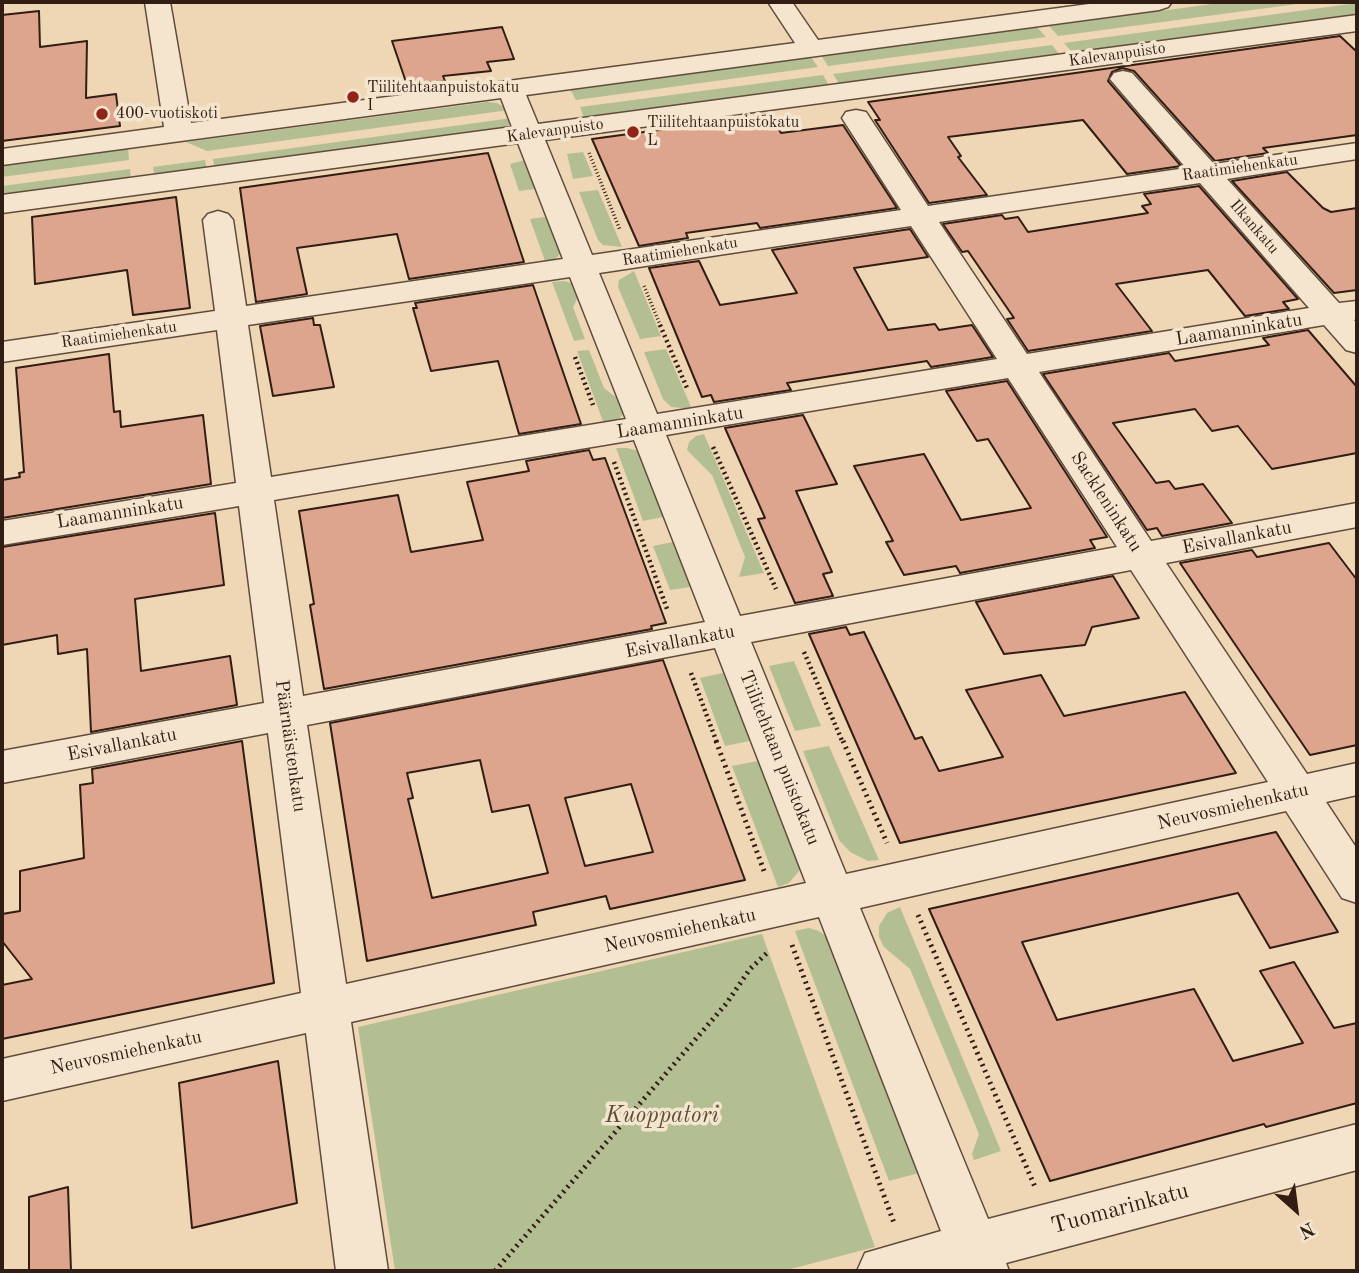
<!DOCTYPE html>
<meta charset="utf-8">
<style>
body{margin:0}
#map{position:relative;width:1359px;height:1273px;overflow:hidden;background:#efd7b5;font-family:"Old Standard TT",serif}
canvas{display:block}
.frame{position:absolute;inset:0;border:4px solid #311d13;pointer-events:none}
.north{position:absolute;left:1261px;top:1175px;width:70px;height:70px;-webkit-text-stroke:5px #f5e5cf;paint-order:stroke;rotate:152deg;font-size:19px;font-weight:700;line-height:28px;text-align:center;color:#311d13}
.north::after{content:'';display:block;margin:auto;width:24px;height:32px;background:#311d13;clip-path:polygon(50% 0,100% 100%,50% 72%,0 100%)}
</style>
<div id="map">
<canvas width="1359" height="1273"></canvas>
<div class="frame"></div>
<div class="north">N</div>
</div>
<script>
const context = document.querySelector('canvas').getContext('2d');
context.lineJoin = 'round';
function fill(path, color) { context.fillStyle = color; context.fill(path, 'evenodd'); }
const toPath = rows => new Path2D(rows.map(r => 'M' + r).join(''));
function stroke(path, color, width, dash) { context.strokeStyle = color; context.lineWidth = width; context.lineCap = dash ? 'butt' : 'round'; context.setLineDash(dash || []); context.stroke(path); }
function label(font, color, halo, rows, align = 'center') {
  context.font = font + ' "Old Standard TT",serif'; context.lineWidth = 7; context.setLineDash([]); context.textBaseline = 'middle'; context.strokeStyle = halo; context.fillStyle = color; for (const [text, x, y, turn = 0] of rows) {
    context.save(); context.translate(x, y); context.rotate((+turn || 0) * Math.PI / 180); context.textAlign = isNaN(turn) ? turn : align; if (halo) context.strokeText(text, 0, 0); context.fillText(text, 0, 0); context.restore();
  }
}
fill(toPath([
 [1227,2,1312,2,1058,36,1049,26],
 [1357,3,1357,15,1073,53,1064,43],
 [1037,27,1046,37,828,66,821,55],
 [1052,45,1060,55,840,85,833,74],
 [811,57,818,67,576,100,570,89],
 [823,75,829,85,584,118,580,107],
 [487,102,497,103,509,110,207,151,186,142],
 [512,118,510,124,502,129,215,170,213,159],
 [128,148,129,160,2,177,2,165],
 [583,152,593,176,573,179,567,154],
 [529,159,542,188,519,191,510,164],
 [205,160,207,170,155,178,153,167],
 [130,169,131,179,2,197,2,186],
 [598,190,622,247,603,245,598,240,579,192],
 [551,216,562,252,555,259,545,261,530,219],
 [634,271,661,336,640,339,618,287,619,280],
 [564,281,574,284,580,293,573,307,585,339,574,341,552,282],
 [666,349,692,409,671,407,663,399,644,352],
 [589,350,604,388,622,402,625,409,622,416,615,421,604,424,577,351],
 [704,434,764,573,739,577,745,557,712,475,687,450,689,442,696,436],
 [616,448,627,448,639,451,668,516,643,521],
 [678,541,696,586,670,590,653,546],
 [794,661,821,726,795,731,769,666],
 [727,672,754,740,725,746,700,678],
 [829,746,879,860,868,861,850,852,839,840,803,751],
 [763,760,801,857,800,870,789,883,778,887,732,766],
 [900,907,1001,1151,974,1160,972,1154,979,1134,910,969,884,947,879,937,879,926,887,913],
 [809,928,819,931,830,939,923,1172,889,1181,795,931],
 [762,934,875,1247,783,1271,395,1271,358,1027]
]), '#b3bf92');
const building = toPath([
 [39,11,40,47,87,41,86,98,116,94,120,126,2,141,2,15,39,11],
 [502,27,514,59,487,62,491,71,443,76,445,81,407,85,392,41,502,27],
 [1340,36,1357,52,1357,135,1263,148,1268,153,1215,161,1134,71,1122,68,1112,72,1108,81,1181,166,1127,174,1083,120,948,137,961,156,958,157,987,195,929,203,875,120,880,120,868,102,1340,36],
 [770,115,781,133,843,125,897,208,760,228,757,223,686,233,688,238,639,246,592,139,770,115],
 [488,153,524,262,409,279,397,234,297,248,307,294,256,302,240,188,488,153],
 [1287,172,1323,208,1331,212,1357,208,1357,290,1334,293,1232,181,1287,172],
 [1199,186,1298,299,1283,302,1289,309,1245,316,1208,270,1116,284,1152,331,1028,351,1007,319,1014,318,968,251,962,252,943,224,1002,215,1005,219,1018,217,1028,232,1148,213,1142,206,1151,204,1144,194,1199,186],
 [176,197,190,308,133,315,127,270,35,284,32,217,176,197],
 [910,229,928,257,854,268,888,330,935,324,939,330,972,325,993,357,931,367,927,361,787,383,791,390,714,402,711,395,702,397,649,268,699,261,720,305,797,293,772,250,910,229],
 [533,285,581,424,519,434,498,361,431,371,413,308,417,308,415,303,533,285],
 [313,318,314,325,320,325,334,387,273,396,260,326,313,318],
 [1308,330,1357,387,1357,453,1272,469,1238,426,1212,431,1195,409,1113,423,1156,483,1169,481,1175,489,1203,484,1232,523,1162,536,1157,528,1147,530,1043,374,1169,353,1175,361,1269,345,1263,338,1308,330],
 [109,354,114,412,120,411,121,427,203,415,211,484,2,518,2,480,20,477,19,473,24,472,16,368,109,354],
 [1007,381,1107,537,1090,540,1095,548,960,573,956,566,904,575,886,542,893,541,854,466,924,454,961,520,1031,508,988,439,977,441,946,391,1007,381],
 [803,415,837,484,796,491,832,572,823,574,833,596,795,603,758,519,765,518,725,428,803,415],
 [589,450,593,460,605,458,666,623,651,626,652,629,324,689,310,605,314,604,299,511,398,495,411,552,483,540,467,482,529,471,526,461,589,450],
 [215,513,224,585,135,599,141,671,230,656,237,705,91,732,87,649,58,654,57,635,2,645,2,547,215,513],
 [1329,543,1357,580,1357,745,1310,755,1180,563,1252,550,1257,557,1329,543],
 [1113,576,1139,618,1092,627,1085,645,1004,654,976,602,1113,576],
 [846,627,850,635,864,632,915,739,922,737,939,771,1003,757,966,690,1041,675,1064,716,1185,692,1236,773,900,843,809,634,846,627],
 [663,660,745,880,610,909,606,896,533,912,536,925,367,961,330,723,663,660],
 [480,760,492,812,529,805,548,873,432,898,408,799,413,798,407,773,480,760],
 [631,784,653,852,585,866,565,798,631,784],
 [242,741,274,983,2,1039,2,985,32,979,2,941,2,914,20,911,20,871,84,858,80,785,93,783,92,769,242,741],
 [1276,832,1338,932,1270,948,1238,893,1022,942,1057,1020,1194,989,1233,1061,1303,1043,1260,971,1294,962,1334,1028,1357,1023,1357,1103,1266,1127,1264,1124,1050,1181,929,909,1276,832],
 [278,1061,297,1203,192,1228,179,1083,278,1061],
 [68,1187,71,1271,29,1271,29,1197,68,1187]
]);
fill(building, '#dea58e');
stroke(building, '#311d13', 2);
const minor = toPath([
 [145,2,170,2,191,123,795,43,768,2,792,2,818,40,1104,2,1172,2,1168,7,1159,10,526,95,538,124,1357,15,1357,31,545,140,592,255,901,210,842,118,846,112,856,110,866,112,928,206,1186,168,1110,79,1114,73,1123,71,1132,73,1214,164,1357,143,1357,159,1227,179,1339,303,1357,301,1357,319,1354,320,1357,324,1357,353,1346,350,1324,325,1039,372,1151,541,1357,503,1357,527,1166,563,1307,774,1357,763,1357,795,1326,802,1357,849,1357,903,1342,898,1286,811,860,908,988,1219,1357,1124,1357,1170,1006,1263,1009,1271,857,1271,865,1253,941,1231,819,917,351,1022,388,1271,336,1271,306,1033,2,1101,2,1059,301,993,268,733,2,783,2,751,264,703,239,506,2,545,2,521,236,483,217,330,2,362,2,342,215,311,203,220,208,214,218,211,228,214,233,220,246,306,563,259,518,143,2,213,2,195,512,127,501,98,2,165,2,149,164,127,145,2],
 [1200,183,1309,308,1027,354,939,222,1200,183],
 [911,226,997,359,657,414,599,273,911,226],
 [570,277,626,419,271,477,248,325,570,277],
 [1008,378,1117,547,740,616,666,435,1008,378],
 [634,440,705,622,303,696,274,500,634,440],
 [1131,570,1268,782,846,874,751,642,1131,570],
 [715,648,806,883,346,984,307,725,715,648]
]);
stroke(minor, '#604c3c', 3);
stroke(toPath([
 [589,153,620,230],
 [644,286,661,327]
]), '#311d13', 3.5, [1, 2.5]);
stroke(toPath([
 [660,325,687,388],
 [575,357,593,405],
 [713,447,776,589],
 [614,462,667,609],
 [804,652,843,743],
 [691,673,717,743]
]), '#311d13', 4.5, [2, 3.5]);
stroke(toPath([
 [716,741,764,871],
 [843,741,887,843],
 [918,915,1035,1187],
 [792,945,894,1223],
 [495,1271,726,1004,750,969,769,951]
]), '#311d13', 5, [2, 4.5]);
fill(minor, '#f5e5cf');
for (const [x, y, r, color] of [
 [353,97,7,"#8f2418"],
 [102,114,7,"#8f2418"],
 [633,132,7,"#8f2418"]
]) { const dot = new Path2D(); dot.arc(x, y, r, 0, 2 * Math.PI); context.fillStyle = color; context.fill(dot); stroke(dot, '#f5e5cf', 2.5); }
label('16px', '#311d13', '#f5e5cf', [
 ["Kalevanpuisto",1117,55,-8],
 ["Kalevanpuisto",555,131,-8],
 ["Raatimiehenkatu",1240,168,-8],
 ["Ilkankatu",1254,227,49],
 ["Raatimiehenkatu",680,252,-9],
 ["Raatimiehenkatu",119,335,-8]
]);
label('16px', '#311d13', '#f5e5cf', [
 ["Tiilitehtaanpuistokatu",367,88],
 ["I",367,106],
 ["400-vuotiskoti",116,114],
 ["Tiilitehtaanpuistokatu",647,123],
 ["L",647,141]
], 'left');
label('19px', '#311d13', '#f5e5cf', [
 ["Laamanninkatu",1239,330,-9],
 ["Laamanninkatu",680,423,-9],
 ["Sackleninkatu",1106,502,57],
 ["Laamanninkatu",120,513,-9],
 ["Esivallankatu",1237,538,-11],
 ["Esivallankatu",680,642,-11],
 ["Esivallankatu",122,745,-11],
 ["Päärnäistenkatu",290,746,82],
 ["Tiilitehtaan puistokatu",779,758,68],
 ["Neuvosmiehenkatu",1233,807,-13],
 ["Neuvosmiehenkatu",680,931,-12],
 ["Neuvosmiehenkatu",126,1053,-12]
]);
label('italic 23px', '#584e39', '#f5e5cf', [
 ["Kuoppatori",662,1116]
]);
label('23px', '#311d13', '#f5e5cf', [
 ["Tuomarinkatu",1120,1209,-15]
]);
</script>
